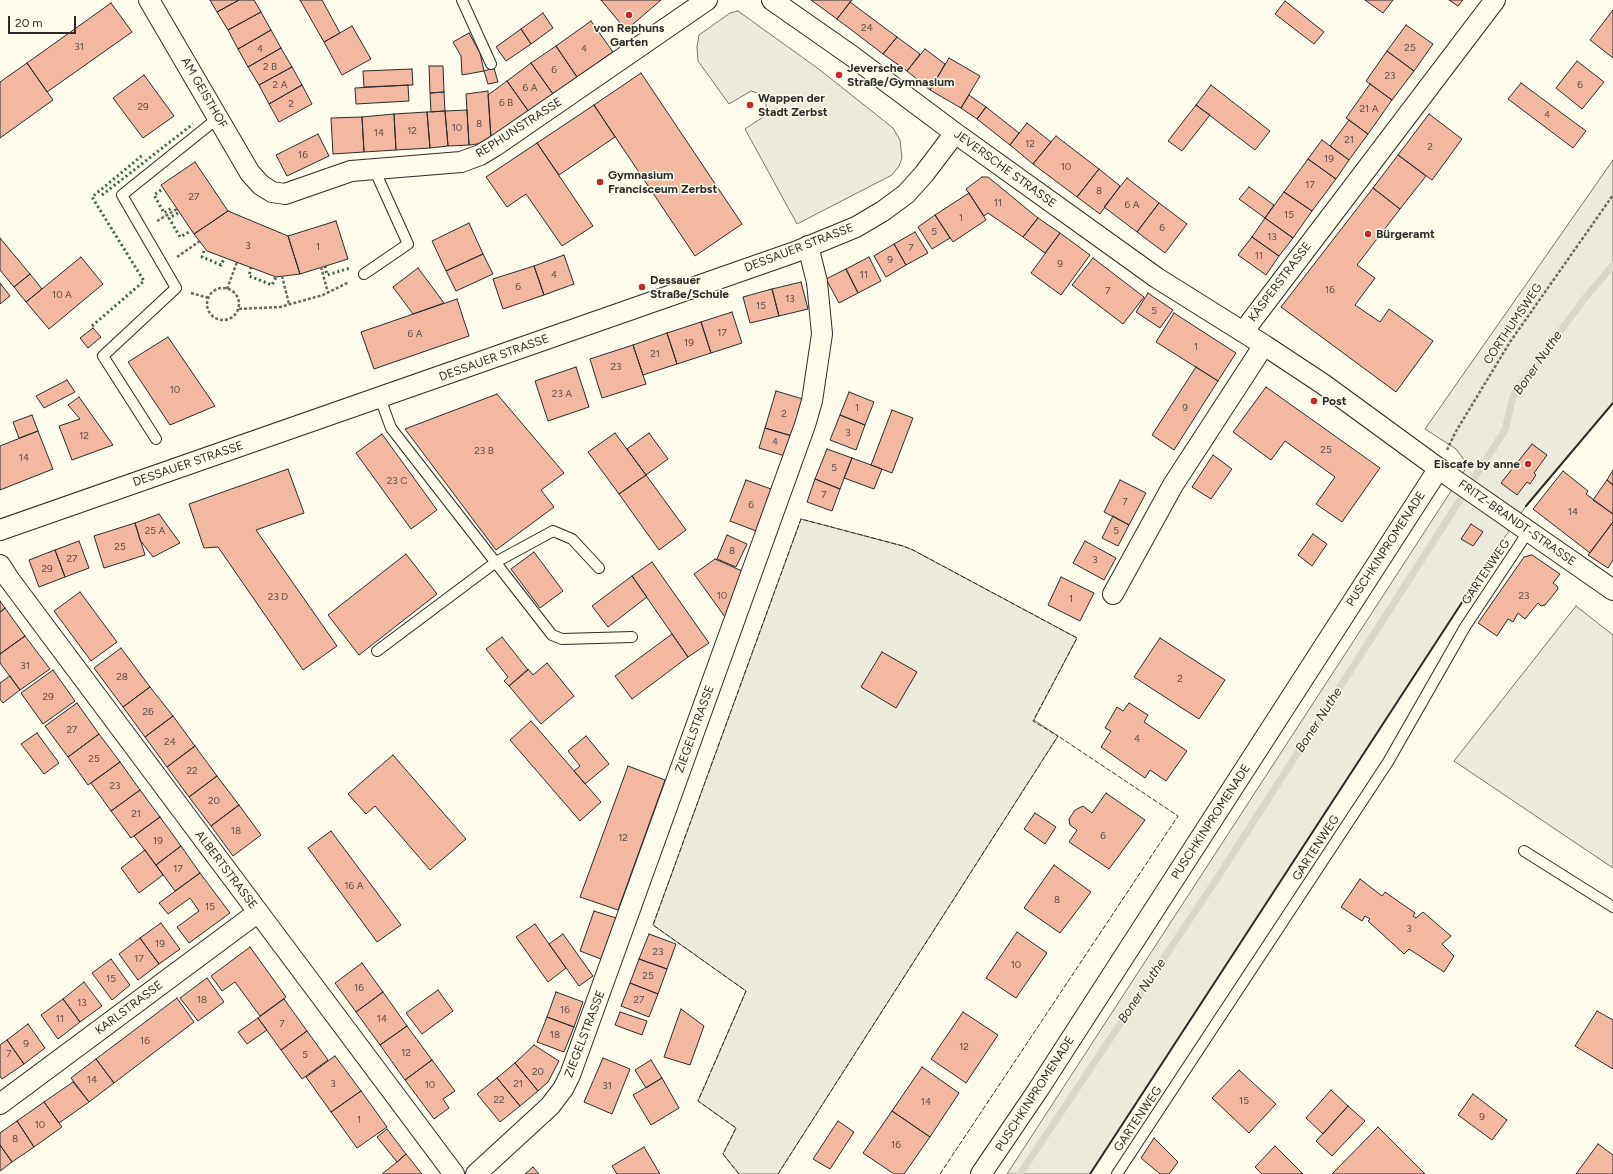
<!DOCTYPE html>
<meta charset="utf-8">
<style>
body{margin:0}
#map{position:relative;width:1613px;height:1174px;overflow:hidden;background:#fdfbea;font-family:Figtree,sans-serif}
canvas{display:block}
.scale{position:absolute;left:8px;top:16px;width:68px;height:18px;box-sizing:border-box;border:2px solid #2b2b2b;border-top:0;padding-left:5px;font-size:12px;line-height:14px;white-space:nowrap;color:#2b2b2b;-webkit-text-stroke:3px #fdfbea;paint-order:stroke}
</style>
<div id="map">
<canvas width="1613" height="1174"></canvas>
<div class="scale">20 m</div>
</div>
<script>
const context = document.querySelector('canvas').getContext('2d');
context.lineJoin = 'round';
function fill(path, color) { context.fillStyle = color; context.fill(path, 'evenodd'); }
const toPath = rows => new Path2D(rows.map(r => 'M' + r).join(''));
function stroke(path, color, width, dash) { context.strokeStyle = color; context.lineWidth = width; context.lineCap = dash ? 'butt' : 'round'; context.setLineDash(dash || []); context.stroke(path); }
function label(font, color, halo, rows, align = 'center') {
  context.font = font + ' Figtree,sans-serif'; context.lineWidth = 3; context.setLineDash([]); context.textBaseline = 'middle'; context.strokeStyle = halo; context.fillStyle = color; for (const [text, x, y, turn = 0] of rows) {
    context.save(); context.translate(x, y); context.rotate((+turn || 0) * Math.PI / 180); context.textAlign = isNaN(turn) ? turn : align; if (halo) context.strokeText(text, 0, 0); context.fillText(text, 0, 0); context.restore();
  }
}
const green = toPath([
 [738,11,820,70,893,128,900,140,902,158,899,166,892,175,797,224,745,129,763,117,766,112,766,100,763,95,751,91,729,104,698,61,697,47,699,35,730,13,738,11],
 [1613,160,1613,403,1526,506,1500,544,1090,1174,1007,1174,1468,465,1456,449,1425,429,1613,160],
 [801,519,903,546,913,550,1077,638,1034,720,1058,736,778,1174,739,1174,723,1154,736,1128,698,1101,746,991,653,925,801,519],
 [1576,606,1613,635,1613,868,1454,761,1576,606]
]);
fill(green, '#ecebdb');
stroke(green, '#74746e', 1);
stroke(toPath([
 [1020,1174,1216,880,1505,430,1514,393,1585,298,1613,265]
]), '#d8d7c9', 7);
const building = toPath([
 [210,0,239,0,217,12,210,0],
 [239,0,254,0,261,12,228,30,217,12,239,0],
 [300,0,322,0,340,33,324,42,300,0],
 [601,0,661,0,626,30,601,0],
 [811,0,852,0,837,19,811,0],
 [1365,0,1393,0,1383,13,1365,0],
 [1449,0,1463,0,1458,6,1449,0],
 [1285,1,1324,32,1314,44,1275,14,1285,1],
 [850,2,897,37,883,54,837,19,850,2],
 [111,3,132,32,47,92,27,63,111,3],
 [1613,10,1613,58,1590,40,1613,10],
 [261,12,271,30,238,49,228,30,261,12],
 [543,13,553,28,531,44,521,29,543,13],
 [591,21,613,52,577,77,556,46,591,21],
 [1406,25,1433,44,1414,71,1387,51,1406,25],
 [352,26,371,59,342,75,324,42,352,26],
 [521,29,531,44,506,61,496,47,521,29],
 [271,30,281,48,248,67,238,49,271,30],
 [469,33,480,53,484,71,462,75,461,56,453,42,469,33],
 [897,37,920,54,907,71,883,54,897,37],
 [556,46,577,77,553,94,531,63,556,46],
 [281,48,292,67,259,85,248,67,281,48],
 [925,49,945,64,930,90,907,71,925,49],
 [1387,51,1414,71,1392,100,1366,81,1387,51],
 [949,58,980,76,961,108,930,90,949,58],
 [1577,61,1604,82,1582,109,1556,88,1577,61],
 [27,63,53,100,0,138,0,82,27,63],
 [531,63,553,94,529,112,507,81,531,63],
 [429,66,443,66,444,92,430,93,429,66],
 [292,67,302,85,269,104,259,85,292,67],
 [494,68,498,82,488,84,484,71,494,68],
 [412,69,413,85,364,87,363,71,412,69],
 [641,73,742,224,695,256,594,105,641,73],
 [144,75,174,116,143,138,113,98,144,75],
 [507,81,529,112,491,138,488,95,507,81],
 [1521,83,1586,131,1573,148,1508,99,1521,83],
 [1370,84,1392,100,1368,134,1346,118,1370,84],
 [302,85,312,104,279,122,269,104,302,85],
 [408,85,409,101,356,104,355,88,408,85],
 [1211,85,1270,131,1255,150,1196,105,1211,85],
 [488,91,491,138,485,143,469,145,466,94,488,91],
 [444,92,445,111,431,112,430,93,444,92],
 [969,95,986,107,977,119,961,108,969,95],
 [594,105,615,137,559,175,537,143,594,105],
 [1196,105,1210,115,1182,151,1168,141,1196,105],
 [986,107,1019,133,1010,145,977,119,986,107],
 [467,110,469,145,448,146,445,111,467,110],
 [445,111,448,146,430,148,427,112,445,111],
 [427,112,430,148,396,150,394,114,427,112],
 [394,114,396,150,364,152,362,117,394,114],
 [1429,114,1462,139,1432,180,1398,155,1429,114],
 [362,117,364,152,333,154,331,118,362,117],
 [1349,120,1368,134,1349,160,1330,146,1349,120],
 [1027,123,1051,142,1033,164,1010,145,1027,123],
 [318,134,329,156,287,176,276,155,318,134],
 [1056,136,1099,169,1077,197,1033,164,1056,136],
 [1322,140,1349,160,1336,179,1308,159,1322,140],
 [537,143,593,226,562,246,526,194,507,207,486,177,537,143],
 [1398,155,1426,176,1400,209,1373,188,1398,155],
 [1308,159,1336,179,1312,211,1284,192,1308,159],
 [195,162,228,211,194,234,161,185,195,162],
 [1099,169,1120,186,1100,214,1077,197,1099,169],
 [982,177,988,177,1038,218,1023,237,988,213,984,216,966,189,982,177],
 [1127,178,1159,203,1137,232,1104,207,1127,178],
 [1249,187,1274,205,1265,218,1239,199,1249,187],
 [1373,188,1400,209,1357,265,1375,278,1355,305,1380,322,1389,309,1433,341,1396,392,1281,307,1373,188],
 [1284,192,1312,211,1293,238,1265,218,1284,192],
 [969,193,986,220,953,242,935,215,969,193],
 [1159,203,1187,224,1165,253,1137,232,1159,203],
 [228,211,288,236,300,274,276,277,207,251,194,234,228,211],
 [935,215,950,238,932,249,918,227,935,215],
 [1038,218,1060,233,1045,253,1023,237,1038,218],
 [1265,218,1293,238,1279,256,1252,237,1265,218],
 [336,221,348,259,300,274,288,236,336,221],
 [469,223,483,254,446,271,432,241,469,223],
 [915,232,928,253,906,265,894,244,915,232],
 [1060,233,1090,255,1061,295,1031,273,1060,233],
 [1252,237,1279,256,1266,275,1238,255,1252,237],
 [0,238,30,274,14,287,0,270,0,238],
 [894,244,906,265,886,277,874,256,894,244],
 [483,254,493,274,456,291,446,271,483,254],
 [564,255,574,284,544,295,534,266,564,255],
 [81,257,103,284,49,329,26,302,81,257],
 [869,257,881,281,858,293,846,269,869,257],
 [1093,258,1144,297,1123,324,1072,285,1093,258],
 [534,266,544,295,503,309,493,279,534,266],
 [418,268,444,303,413,314,393,287,418,268],
 [846,269,858,293,839,303,826,279,846,269],
 [30,274,42,289,26,302,14,287,30,274],
 [801,282,808,309,779,316,772,289,801,282],
 [0,283,10,296,0,304,0,283],
 [772,289,779,316,750,323,743,297,772,289],
 [1148,293,1173,310,1160,328,1136,312,1148,293],
 [457,299,469,336,374,369,361,332,457,299],
 [732,312,742,343,711,353,701,322,732,312],
 [1174,313,1236,353,1218,381,1156,342,1174,313],
 [701,322,711,353,677,364,667,333,701,322],
 [93,328,101,337,88,348,80,338,93,328],
 [667,333,677,364,643,375,633,345,667,333],
 [168,337,215,406,170,425,128,362,168,337],
 [633,345,646,384,602,398,590,359,633,345],
 [576,367,589,407,548,421,535,381,576,367],
 [1196,367,1218,381,1174,450,1152,435,1196,367],
 [67,380,75,392,44,408,36,396,67,380],
 [1266,387,1380,468,1342,522,1316,504,1335,477,1285,441,1271,460,1233,432,1266,387],
 [776,391,803,399,792,436,765,428,776,391],
 [849,392,874,402,865,425,840,415,849,392],
 [497,394,564,473,541,490,554,507,496,550,405,429,497,394],
 [79,397,113,445,72,460,59,426,80,419,68,405,79,397],
 [892,410,913,418,892,473,871,465,892,410],
 [32,415,38,431,19,438,13,422,32,415],
 [840,415,865,425,856,450,830,440,840,415],
 [765,428,792,436,785,456,759,448,765,428],
 [38,431,53,469,0,490,0,446,38,431],
 [615,433,646,475,619,494,588,452,615,433],
 [649,433,668,459,646,475,627,449,649,433],
 [382,434,437,510,411,529,356,453,382,434],
 [1532,444,1547,455,1534,473,1536,475,1530,484,1527,482,1517,495,1501,483,1532,444],
 [827,449,852,458,840,489,815,479,827,449],
 [1213,455,1232,469,1211,499,1192,487,1213,455],
 [852,458,882,469,874,489,844,478,852,458],
 [288,469,304,513,256,530,337,646,303,670,218,547,204,548,189,504,288,469],
 [1613,470,1613,485,1607,480,1613,470],
 [1563,471,1588,491,1586,494,1613,514,1613,522,1590,553,1533,509,1563,471],
 [646,475,686,530,659,550,619,494,646,475],
 [815,479,840,489,832,511,807,502,815,479],
 [746,480,771,489,756,531,730,521,746,480],
 [1120,480,1146,493,1129,525,1104,512,1120,480],
 [1607,480,1613,485,1613,514,1593,500,1607,480],
 [159,514,180,543,153,557,140,540,135,523,159,514],
 [1113,516,1129,525,1118,546,1102,538,1113,516],
 [1613,522,1613,560,1608,568,1588,555,1613,522],
 [135,523,145,555,104,568,94,536,135,523],
 [1471,524,1483,532,1473,546,1461,539,1471,524],
 [1313,534,1327,544,1312,566,1298,555,1313,534],
 [727,535,747,544,736,567,717,559,727,535],
 [79,541,89,568,65,577,55,550,79,541],
 [1085,541,1116,558,1104,580,1073,563,1085,541],
 [55,550,65,577,39,587,29,560,55,550],
 [534,552,563,591,540,608,511,569,534,552],
 [406,554,437,594,359,655,328,615,406,554],
 [1532,555,1560,574,1553,583,1557,586,1558,589,1545,605,1541,606,1538,603,1525,619,1518,613,1513,622,1508,619,1497,636,1478,623,1524,557,1532,555],
 [715,559,742,571,725,617,694,574,715,559],
 [652,562,709,643,688,657,632,576,652,562],
 [632,576,647,597,608,627,592,606,632,576],
 [1061,577,1094,593,1080,621,1048,605,1061,577],
 [80,592,117,642,91,661,54,611,80,592],
 [0,601,5,608,0,612,0,601],
 [5,608,25,636,0,654,0,612,5,608],
 [672,634,688,657,632,699,615,676,672,634],
 [25,636,50,669,20,690,0,663,0,654,25,636],
 [502,637,528,670,509,686,504,681,508,677,486,649,502,637],
 [1160,638,1225,680,1199,719,1134,677,1160,638],
 [121,648,150,687,123,707,94,668,121,648],
 [882,652,917,672,896,708,861,687,882,652],
 [547,663,574,696,541,724,509,686,528,669,533,675,547,663],
 [53,670,75,701,43,724,21,693,53,670],
 [10,676,20,690,3,703,0,699,0,683,10,676],
 [150,687,173,716,145,737,123,707,150,687],
 [77,703,99,734,68,757,45,726,77,703],
 [1129,703,1148,715,1144,722,1187,751,1166,781,1150,770,1145,778,1101,747,1111,731,1105,728,1117,707,1123,711,1129,703],
 [173,716,195,746,167,767,145,737,173,716],
 [531,721,601,802,580,821,510,740,531,721],
 [37,733,59,763,44,774,21,744,37,733],
 [99,734,120,762,88,785,68,757,99,734],
 [586,736,609,764,585,784,574,771,580,766,568,751,586,736],
 [195,746,217,776,189,797,167,767,195,746],
 [393,755,466,839,430,870,375,806,366,814,348,794,393,755],
 [120,762,140,790,111,811,91,783,120,762],
 [628,766,665,780,618,910,580,897,628,766],
 [217,776,239,805,211,826,189,797,217,776],
 [140,790,160,817,131,838,111,811,140,790],
 [1106,793,1145,820,1109,869,1069,842,1077,830,1070,825,1069,819,1075,810,1083,806,1092,813,1106,793],
 [239,805,261,835,233,856,211,826,239,805],
 [1035,813,1056,827,1045,844,1024,829,1035,813],
 [160,817,181,846,156,865,134,836,160,817],
 [331,831,401,925,377,942,308,848,331,831],
 [181,846,200,873,175,891,156,865,181,846],
 [145,850,163,875,139,893,121,868,145,850],
 [1054,865,1091,892,1060,933,1024,908,1054,865],
 [200,873,230,913,189,943,177,927,199,911,190,898,168,914,159,903,200,873],
 [1360,879,1382,896,1385,892,1415,913,1413,916,1416,918,1423,912,1451,936,1442,944,1454,956,1444,972,1409,949,1404,954,1368,921,1370,919,1365,916,1362,921,1341,907,1360,879],
 [594,911,616,918,601,959,580,951,594,911],
 [161,923,180,949,159,964,140,938,161,923],
 [535,924,566,968,548,982,516,937,535,924],
 [1017,932,1047,953,1016,998,986,978,1017,932],
 [563,934,593,976,579,986,549,944,563,934],
 [649,934,676,944,667,969,639,959,649,934],
 [140,938,159,964,138,980,119,954,140,938],
 [250,947,286,997,260,1016,235,982,222,991,211,976,250,947],
 [111,959,130,985,112,1000,92,973,111,959],
 [639,959,667,969,658,994,630,983,639,959],
 [362,963,383,992,356,1012,335,983,362,963],
 [207,978,224,1002,198,1021,180,998,207,978],
 [84,982,102,1006,80,1022,63,999,84,982],
 [630,983,658,994,649,1017,621,1006,630,983],
 [438,990,453,1011,422,1034,406,1013,438,990],
 [383,992,407,1026,380,1045,356,1012,383,992],
 [556,992,583,1002,574,1027,547,1017,556,992],
 [177,998,194,1022,114,1083,96,1059,177,998],
 [63,999,80,1022,58,1039,41,1015,63,999],
 [284,999,307,1031,281,1050,258,1018,284,999],
 [681,1009,704,1026,690,1065,664,1057,681,1009],
 [1597,1011,1613,1020,1613,1069,1575,1046,1597,1011],
 [620,1012,647,1021,642,1035,615,1025,620,1012],
 [963,1012,998,1035,966,1083,931,1059,963,1012],
 [547,1017,574,1027,564,1052,537,1042,547,1017],
 [258,1018,267,1030,247,1044,238,1032,258,1018],
 [28,1024,45,1048,24,1064,7,1040,28,1024],
 [407,1026,432,1060,405,1080,380,1045,407,1026],
 [307,1031,328,1060,302,1079,281,1050,307,1031],
 [7,1040,24,1064,2,1079,0,1076,0,1045,7,1040],
 [534,1045,559,1061,548,1082,538,1091,515,1063,534,1045],
 [335,1056,361,1091,331,1112,306,1077,335,1056],
 [603,1058,630,1069,612,1114,584,1102,603,1058],
 [96,1059,114,1083,89,1102,71,1078,96,1059],
 [432,1060,455,1091,443,1099,449,1108,434,1119,405,1080,432,1060],
 [651,1060,662,1078,646,1088,635,1070,651,1060],
 [515,1063,538,1091,520,1106,497,1078,515,1063],
 [922,1067,959,1093,930,1137,892,1111,922,1067],
 [1239,1070,1276,1104,1249,1133,1212,1098,1239,1070],
 [497,1078,520,1106,500,1122,477,1094,497,1078],
 [662,1078,679,1108,651,1125,633,1095,662,1078],
 [73,1082,89,1102,59,1123,44,1102,73,1082],
 [1331,1090,1348,1106,1323,1134,1306,1118,1331,1090],
 [361,1091,387,1127,357,1148,331,1112,361,1091],
 [1473,1094,1507,1120,1492,1140,1458,1115,1473,1094],
 [44,1102,62,1127,34,1147,17,1121,44,1102],
 [1348,1106,1365,1121,1332,1156,1316,1141,1348,1106],
 [892,1111,930,1137,904,1174,894,1174,863,1153,892,1111],
 [17,1121,34,1147,12,1162,0,1145,0,1133,17,1121],
 [838,1121,854,1132,830,1169,813,1159,838,1121],
 [1378,1127,1425,1174,1332,1174,1378,1127],
 [387,1129,406,1154,397,1162,377,1137,387,1129],
 [1154,1138,1178,1162,1169,1174,1160,1174,1141,1158,1154,1138],
 [1598,1144,1613,1155,1613,1174,1576,1174,1598,1144],
 [0,1145,12,1162,0,1171,0,1145],
 [1275,1146,1303,1174,1262,1174,1255,1167,1275,1146],
 [644,1147,660,1174,617,1174,612,1166,644,1147],
 [406,1154,422,1174,382,1174,397,1162,406,1154],
 [533,1167,539,1174,525,1174,533,1167]
]);
fill(building, '#f2b8a0');
stroke(building, '#2b2b2b', 1);
const service = toPath([
 [462,0,491,64],
 [364,274,408,244,374,169],
 [380,398,391,428,552,635,562,639,632,637],
 [156,439,103,356,176,288,122,195,218,118],
 [377,651,496,562,553,531,572,539,599,568],
 [1524,851,1613,907],
 [1117,1174,1388,762,1465,627,1528,532]
]);
const minor = toPath([
 [149,0,250,173,261,185,272,192,285,194,351,171,461,162,480,155,495,146,707,0],
 [772,0,852,56,955,133,1157,278,1264,345,1323,384,1449,476,1613,590],
 [1243,332,1495,0],
 [0,530,795,252,856,227,883,211,906,194,924,174,955,133],
 [0,565,9,579,454,1174],
 [1113,594,1173,485,1264,345],
 [0,1104,257,913],
 [476,1174,550,1106,563,1089,570,1075,805,425,812,401,822,334,817,282,808,246],
 [981,1174,1038,1090,1439,468]
]);
stroke(service, '#2b2b2b', 12);
stroke(minor, '#2b2b2b', 22);
stroke(toPath([
 [157,221,177,209],
 [177,257,200,241],
 [321,267,328,293],
 [282,276,289,304],
 '207 304a16 16 0 1 1 32 0a16 16 0 1 1-32 0Z',
 [227,289,237,262],
 [191,293,209,298],
 [239,309,280,307,323,295,349,282],
 [1447,450,1455,433,1510,342,1613,195]
]), '#6a6964', 2.5, [3, 2]);
stroke(service, '#fdfbea', 10);
stroke(minor, '#fdfbea', 20);
stroke(toPath([
 [161,190,154,195,164,213,173,207],
 [102,195,193,124],
 [178,213,169,218,180,237,189,232],
 [204,251,202,257,221,265,224,259],
 [325,266,327,275,350,268],
 [251,267,249,276,272,285,276,277],
 [92,326,144,281,92,197,144,154]
]), '#34623c', 3, [2, 3]);
stroke(toPath([
 [739,1174,723,1154,736,1128,698,1101,746,991,653,925,801,519,903,546,913,550,1077,638,1033,721,1058,736,778,1174],
 [940,1174,1178,816,1058,736,1057,737]
]), '#2b2b2b', 1, [5, 2]);
stroke(toPath([
 [1526,506,1613,403],
 [1090,1174,1500,544]
]), '#2b2b2b', 2);
for (const [x, y, r, color] of [
 [629,15,4,"#c62828"],
 [839,75,4,"#c62828"],
 [750,105,4,"#c62828"],
 [600,182,4,"#c62828"],
 [1368,234,4,"#c62828"],
 [642,287,4,"#c62828"],
 [1314,401,4,"#c62828"],
 [1528,464,4,"#c62828"]
]) { const dot = new Path2D(); dot.arc(x, y, r, 0, 2 * Math.PI); context.fillStyle = color; context.fill(dot); stroke(dot, '#fdfbea', 1.5); }
label('10px', '#5d4e48', null, [
 ["24",867,28],
 ["31",79,47],
 ["25",1410,48],
 ["4",260,49],
 ["4",584,49],
 ["2 B",270,67],
 ["6",554,70],
 ["23",1390,76],
 ["2 A",280,85],
 ["6",1580,85],
 ["6 A",530,88],
 ["6 B",506,103],
 ["2",291,104],
 ["29",143,107],
 ["21 A",1369,109],
 ["4",1547,115],
 ["8",479,124],
 ["10",457,128],
 ["12",412,131],
 ["14",379,133],
 ["21",1349,140],
 ["12",1030,144],
 ["2",1430,147],
 ["16",303,155],
 ["19",1329,159],
 ["10",1066,167],
 ["17",1310,185],
 ["8",1099,191],
 ["27",194,197],
 ["11",998,203],
 ["6 A",1132,205],
 ["15",1289,215],
 ["1",961,218],
 ["6",1162,228],
 ["5",934,232],
 ["13",1272,237],
 ["3",248,246],
 ["1",318,247],
 ["7",911,248],
 ["11",1259,256],
 ["9",890,260],
 ["9",1060,264],
 ["4",554,275],
 ["11",864,275],
 ["6",518,287],
 ["16",1330,290],
 ["7",1108,291],
 ["10 A",62,295],
 ["13",790,299],
 ["15",761,306],
 ["5",1154,311],
 ["17",722,333],
 ["6 A",415,334],
 ["19",689,343],
 ["1",1196,347],
 ["21",655,354],
 ["23",616,367],
 ["10",175,390],
 ["23 A",562,394],
 ["1",857,408],
 ["9",1185,408],
 ["2",784,414],
 ["3",848,433],
 ["12",84,436],
 ["4",775,442],
 ["25",1326,450],
 ["23 B",484,451],
 ["14",24,458],
 ["5",834,468],
 ["23 C",397,481],
 ["7",824,495],
 ["7",1125,502],
 ["6",751,505],
 ["14",1573,512],
 ["25 A",155,531],
 ["5",1116,531],
 ["25",120,547],
 ["8",732,551],
 ["27",72,559],
 ["3",1095,560],
 ["29",47,569],
 ["10",722,596],
 ["23",1524,596],
 ["23 D",278,597],
 ["1",1071,599],
 ["31",25,666],
 ["28",122,677],
 ["2",1180,679],
 ["29",48,697],
 ["26",148,712],
 ["27",72,730],
 ["4",1137,739],
 ["24",170,742],
 ["25",94,759],
 ["22",192,771],
 ["23",115,786],
 ["20",214,801],
 ["21",136,814],
 ["18",236,831],
 ["6",1103,836],
 ["12",623,838],
 ["19",158,841],
 ["17",178,869],
 ["16 A",354,886],
 ["8",1057,900],
 ["15",210,907],
 ["3",1409,929],
 ["19",160,944],
 ["23",658,952],
 ["17",139,959],
 ["10",1016,965],
 ["25",648,976],
 ["15",111,979],
 ["16",359,988],
 ["18",202,1000],
 ["27",639,1000],
 ["13",82,1003],
 ["16",565,1010],
 ["11",60,1019],
 ["14",382,1019],
 ["7",282,1024],
 ["18",555,1035],
 ["16",145,1041],
 ["9",26,1044],
 ["12",964,1047],
 ["12",406,1053],
 ["7",9,1054],
 ["5",305,1055],
 ["20",538,1072],
 ["14",92,1080],
 ["3",333,1084],
 ["21",518,1084],
 ["10",430,1085],
 ["31",607,1086],
 ["22",499,1100],
 ["15",1244,1101],
 ["14",926,1102],
 ["9",1482,1117],
 ["1",359,1120],
 ["10",40,1125],
 ["8",15,1139],
 ["16",896,1145]
]);
label('bold 12px', '#2b2b2b', '#fdfbea', [
 ["von Rephuns",629,28,"center"],
 ["Garten",629,42,"center"],
 ["Jeversche",847,68],
 ["Straße/Gymnasium",847,82],
 ["Wappen der",758,98],
 ["Stadt Zerbst",758,112],
 ["Gymnasium",608,175],
 ["Francisceum Zerbst",608,189],
 ["Bürgeramt",1376,234],
 ["Dessauer",650,280],
 ["Straße/Schule",650,294],
 ["Post",1322,401],
 ["Eiscafe by anne",1520,464,"right"]
], 'left');
label('12px', '#2b2b2b', '#fdfbea', [
 ["AM GEISTHOF",204,93,60],
 ["REPHUNSTRASSE",519,128,-33],
 ["JEVERSCHE STRASSE",1005,169,36],
 ["DESSAUER STRASSE",799,248,-21],
 ["KÄSPERSTRASSE",1280,282,-53],
 ["CORTHUMSWEG",1513,324,-56],
 ["DESSAUER STRASSE",494,358,-20],
 ["DESSAUER STRASSE",188,464,-19],
 ["FRITZ-BRANDT-STRASSE",1517,523,35],
 ["PUSCHKINPROMENADE",1386,549,-57],
 ["GARTENWEG",1486,572,-56],
 ["ZIEGELSTRASSE",695,729,-70],
 ["PUSCHKINPROMENADE",1211,822,-57],
 ["GARTENWEG",1316,848,-57],
 ["ALBERTSTRASSE",226,870,53],
 ["KARLSTRASSE",129,1008,-37],
 ["ZIEGELSTRASSE",585,1034,-69],
 ["PUSCHKINPROMENADE",1035,1094,-57],
 ["GARTENWEG",1138,1119,-56]
]);
label('italic 13px', '#2b2b2b', '#fdfbea', [
 ["Boner Nuthe",1538,363,-55],
 ["Boner Nuthe",1319,720,-57],
 ["Boner Nuthe",1142,991,-56]
]);
</script>
